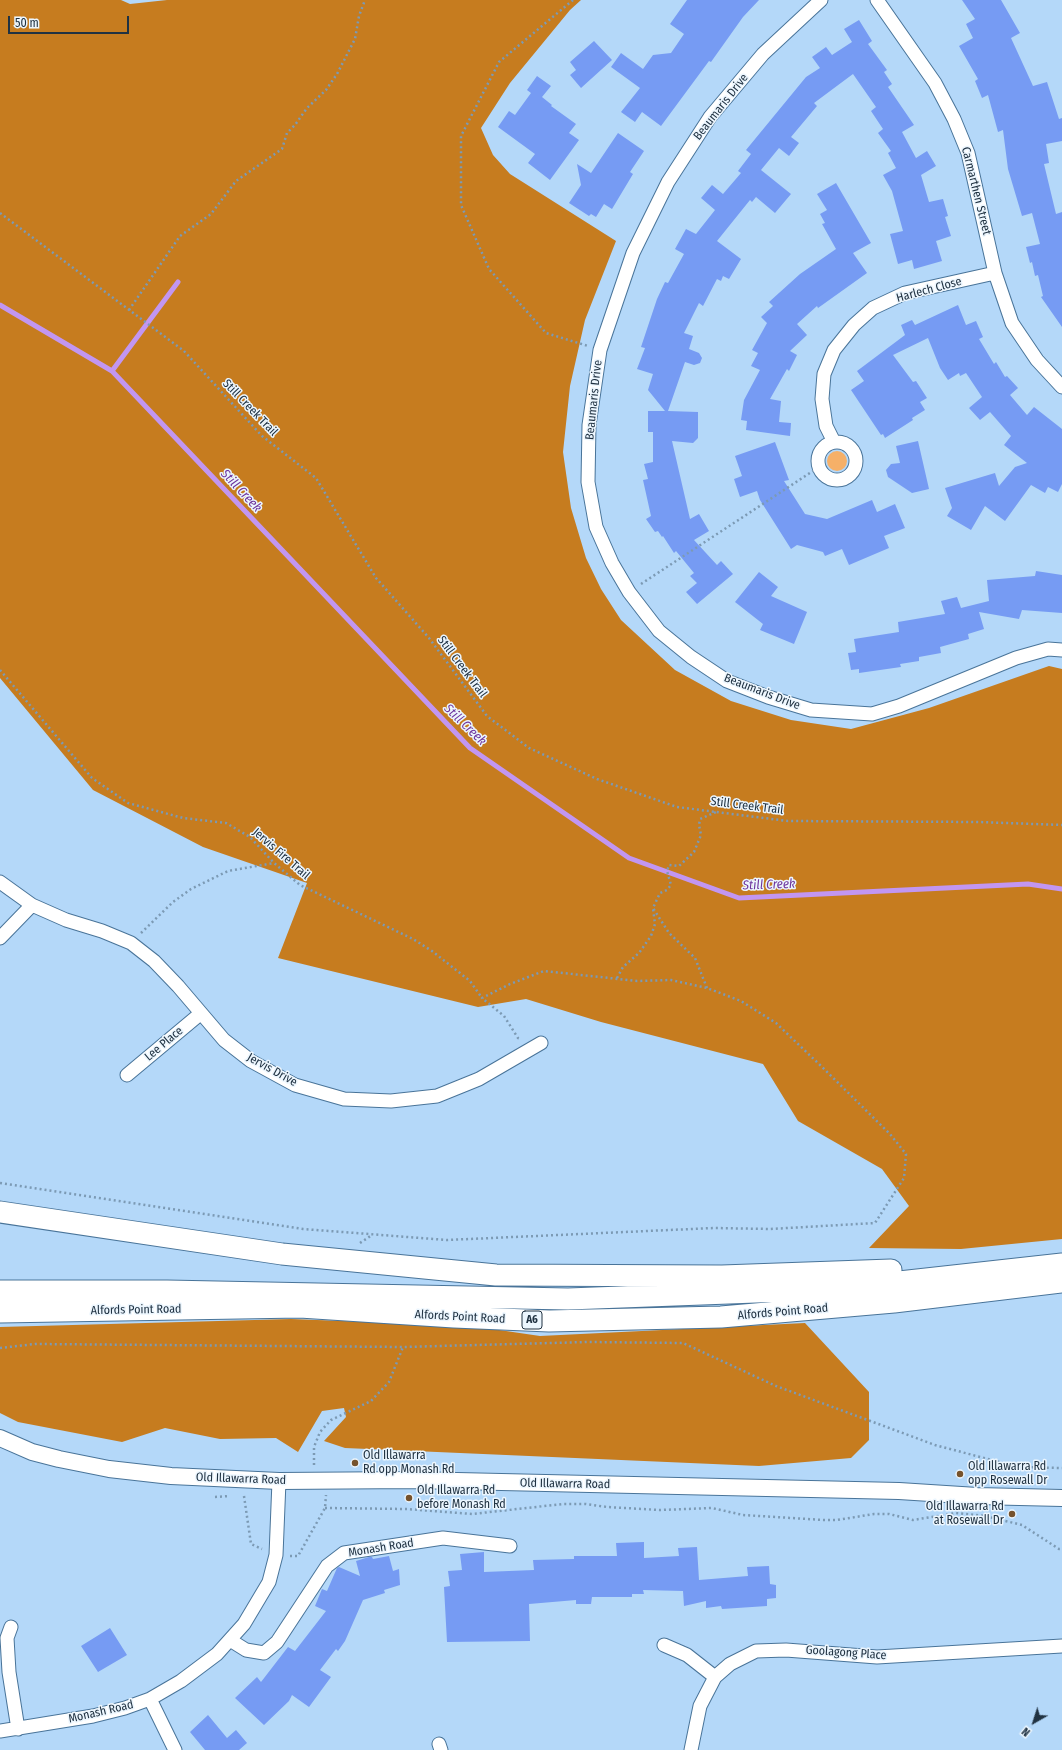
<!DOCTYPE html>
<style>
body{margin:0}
#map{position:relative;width:1062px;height:1750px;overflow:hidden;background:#b4d8f9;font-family:"Fira Sans Condensed",sans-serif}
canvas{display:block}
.north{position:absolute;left:1014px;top:1702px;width:40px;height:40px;-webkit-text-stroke:3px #ecf6fe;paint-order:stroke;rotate:219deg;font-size:11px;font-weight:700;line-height:16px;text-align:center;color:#203242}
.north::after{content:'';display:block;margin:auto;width:14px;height:18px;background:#203242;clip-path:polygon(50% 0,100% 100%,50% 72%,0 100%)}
.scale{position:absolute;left:8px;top:16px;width:121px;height:18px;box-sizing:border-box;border:2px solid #203242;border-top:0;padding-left:5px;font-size:12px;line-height:14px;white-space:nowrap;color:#203242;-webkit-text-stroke:3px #ecf6fe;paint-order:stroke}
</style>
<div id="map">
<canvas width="1062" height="1750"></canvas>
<div class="north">N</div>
<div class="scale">50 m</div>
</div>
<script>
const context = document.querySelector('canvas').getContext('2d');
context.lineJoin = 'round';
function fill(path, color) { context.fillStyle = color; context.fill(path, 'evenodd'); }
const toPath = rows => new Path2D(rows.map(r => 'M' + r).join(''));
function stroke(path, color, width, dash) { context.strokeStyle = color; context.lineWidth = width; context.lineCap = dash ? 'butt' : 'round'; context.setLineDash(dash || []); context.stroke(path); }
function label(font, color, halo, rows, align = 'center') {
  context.font = font + ' "Fira Sans Condensed",sans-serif'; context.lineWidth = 3; context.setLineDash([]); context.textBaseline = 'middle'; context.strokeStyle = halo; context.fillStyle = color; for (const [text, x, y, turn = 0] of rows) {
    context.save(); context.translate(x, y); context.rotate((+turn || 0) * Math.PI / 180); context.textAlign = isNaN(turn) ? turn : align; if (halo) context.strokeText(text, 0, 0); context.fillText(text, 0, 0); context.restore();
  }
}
fill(toPath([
 '827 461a10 10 0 1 1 20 0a10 10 0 1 1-20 0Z'
]), '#f6b068');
fill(toPath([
 [0,0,121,0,130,4,167,0,581,0,570,10,510,83,481,128,493,155,510,174,616,241,585,320,570,386,563,452,571,508,586,558,601,589,621,620,675,670,731,701,791,720,851,729,929,708,1049,666,1062,669,1062,1239,961,1249,869,1248,909,1206,882,1169,798,1121,763,1064,601,1022,526,999,478,1007,278,958,307,883,203,847,93,790,0,678],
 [291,1319,472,1326,540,1336,805,1323,869,1392,869,1440,851,1458,759,1466,345,1448,324,1441,346,1417,344,1408,322,1411,298,1452,276,1438,220,1439,165,1428,122,1442,18,1422,0,1413,0,1327]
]), '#c67c1f');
stroke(toPath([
 [0,305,112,371,470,748,629,858,739,898,1028,884,1062,889],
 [112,371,178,282]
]), '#c296f1', 5);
fill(toPath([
 [687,0,759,0,743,17,711,62,709,61,661,126,642,112,635,122,621,112,640,88,611,67,621,53,643,69,653,55,671,53,684,34,670,24],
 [962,0,1001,0,1020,33,1011,38,1033,86,1047,82,1059,119,1062,118,1062,141,1046,144,1049,163,1044,164,1056,214,1062,212,1062,327,1041,297,1043,296,1038,275,1035,276,1032,262,1030,263,1026,247,1040,244,1032,213,1022,216,1008,169,1003,130,998,132,988,95,982,98,975,81,978,79,959,46,973,38,966,24,975,19],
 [859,20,872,41,868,44,887,70,884,72,892,84,888,87,914,125,902,132,916,158,927,151,936,166,921,175,929,202,943,199,948,216,945,217,951,236,936,241,942,261,914,269,912,260,898,264,890,234,903,231,892,191,883,175,896,168,888,153,891,151,878,133,883,129,871,111,876,107,853,74,814,103,817,106,791,137,799,143,789,156,779,148,761,170,791,194,775,213,756,197,752,202,750,200,717,241,741,259,729,279,723,276,721,281,717,279,703,306,699,303,684,333,693,336,689,349,699,353,702,358,700,363,694,365,685,362,668,411,698,412,698,438,693,443,672,441,690,519,699,514,709,531,694,540,717,565,721,561,733,574,697,604,686,592,697,583,690,576,694,573,676,551,674,553,663,536,662,537,658,531,655,532,646,519,651,516,643,480,648,479,644,464,653,462,653,432,648,432,648,411,665,411,648,390,653,374,637,369,645,348,641,347,657,299,665,282,668,283,684,254,675,249,686,229,696,234,715,210,701,198,712,185,723,194,741,173,738,171,751,154,746,150,806,77,820,68,812,57,826,47,832,55,852,42,844,29],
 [594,41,612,60,581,88,570,75,576,70,570,62],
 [537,76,551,86,542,97,552,105,551,106,576,124,569,133,579,140,550,180,528,163,535,154,498,127,509,111,515,115,531,93,527,90],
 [618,133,644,151,630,172,633,174,612,209,604,204,596,217,591,214,589,216,569,203,581,185,577,164,591,173],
 [836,183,871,243,853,253,867,273,818,308,817,306,797,324,807,335,790,351,797,355,789,371,787,369,770,399,781,401,779,422,791,423,790,436,746,430,747,421,741,420,744,400,760,370,751,366,758,353,752,350,767,323,761,317,773,306,769,302,800,274,836,249,822,224,825,223,820,214,827,210,817,194],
 [958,305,966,325,976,321,983,337,979,339,994,364,996,362,1005,377,1007,376,1018,388,1010,395,1027,415,1034,407,1062,429,1062,484,1058,492,1048,487,1045,493,1031,485,1005,521,985,506,971,530,947,516,952,508,945,488,995,473,999,486,1015,467,1027,463,1004,445,1011,436,990,412,980,420,969,408,982,397,966,373,960,376,959,373,948,380,940,368,928,338,893,355,913,382,916,381,927,398,920,402,925,410,912,418,913,420,885,438,883,434,881,435,851,390,864,381,857,371,905,335,901,325,912,320,915,325],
 [918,441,929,489,912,493,888,477,886,470,891,464,900,463,896,446],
 [775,442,789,480,784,481,805,514,827,519,872,500,877,512,895,504,905,528,884,536,889,548,849,565,842,549,825,556,823,552,797,545,791,549,760,500,757,491,740,497,734,479,742,476,735,456],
 [1036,571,1062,575,1062,613,1022,610,1019,619,979,612,984,629,968,634,969,639,940,647,941,653,919,657,919,661,900,664,901,667,859,673,859,669,851,670,848,653,856,652,854,639,899,632,898,622,945,614,941,601,957,597,961,608,989,601,987,580,1035,576],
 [759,572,778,587,771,596,807,612,794,644,760,630,763,624,735,602],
 [644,1542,644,1558,679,1556,678,1548,697,1547,699,1580,748,1576,747,1567,769,1566,770,1584,776,1585,776,1598,767,1599,767,1606,722,1609,721,1606,706,1608,706,1601,684,1606,683,1591,643,1590,644,1594,632,1594,632,1597,592,1597,591,1604,576,1604,576,1600,529,1604,530,1641,447,1642,444,1587,450,1586,448,1571,462,1570,460,1554,484,1552,484,1572,534,1570,533,1560,574,1559,574,1556,617,1556,616,1543],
 [389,1556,393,1571,399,1569,400,1585,384,1590,385,1593,363,1600,345,1641,338,1651,336,1649,320,1670,331,1677,309,1707,292,1695,289,1701,264,1725,235,1698,257,1677,261,1682,288,1647,295,1651,326,1611,315,1606,322,1589,327,1591,337,1568,339,1567,360,1576,356,1561,369,1557,372,1557,373,1559],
 [110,1628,127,1655,98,1672,81,1646],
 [208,1715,227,1738,236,1730,247,1743,239,1750,205,1750,190,1732]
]), '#769bf3');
const minor = toPath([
 [821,0,763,54,710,117,668,182,633,253,600,350,589,425,588,482,596,527,612,563,629,592,659,631,691,657,727,681,768,697,811,710,872,714,899,706,1016,658,1048,649,1062,650],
 [877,0,935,83,954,119,968,153,995,273,1012,323,1037,360,1062,387],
 '818 461a19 19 0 1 1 38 0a19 19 0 1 1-38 0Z',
 [834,442,826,426,822,399,824,374,834,350,854,325,873,308,905,293,995,273],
 [0,882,32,905,66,920,102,931,131,943,154,961,178,986,224,1040,251,1061,295,1085,344,1099,391,1101,437,1096,479,1079,541,1043],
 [0,938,32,905],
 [127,1075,200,1014],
 [11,1627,7,1638,9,1672,18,1729],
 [230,1640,246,1650,264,1653,277,1642,327,1566,344,1553,443,1538,510,1546],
 [664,1645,687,1655,715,1677],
 [150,1699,175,1750],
 [0,1731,93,1716,125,1708,150,1699,181,1681,217,1654,244,1624,269,1582,276,1555,279,1481],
 [439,1744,441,1750],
 [691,1750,700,1706,715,1677,730,1664,756,1651,786,1650,877,1657,1062,1646]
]);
const tertiary = toPath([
 [0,1438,32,1452,59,1459,109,1469,171,1476,279,1481,413,1480,899,1491,977,1496,1062,1498]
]);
const trunk = toPath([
 [0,1212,282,1254,496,1275,722,1276,891,1270],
 [0,1291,167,1291,568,1299,836,1289,1062,1264],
 [0,1312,300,1307,454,1317,549,1321,721,1317,894,1302,1062,1282]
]);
stroke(minor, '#497499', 15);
stroke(tertiary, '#497499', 18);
stroke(trunk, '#497499', 23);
stroke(toPath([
 [573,0,499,62,461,136,461,205,489,269,546,333,588,346],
 [0,213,184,351,262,436,316,478,376,578,429,638,487,716,529,748,597,779,677,807,788,821,978,822,1062,825],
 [129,310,180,236,211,214,236,181,282,149,287,133,295,125,307,108,326,90,337,74,355,39,359,16,365,0],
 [641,584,819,467],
 [0,670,92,778,128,803,183,818,226,823,250,837,274,863,300,885,413,939,432,951,470,981,482,998],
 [141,933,173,902,191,889,228,871,274,863],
 [617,978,623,967,639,953,651,936,655,924,653,908],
 [707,988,695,958,669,933,653,908,660,893,667,890,671,885,667,871,669,865,679,866,694,852,701,835,699,825,700,819,716,812],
 [0,1183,303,1229,447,1240,714,1228,770,1229,875,1223,904,1178,906,1154,890,1134,820,1065,776,1023,741,1001,707,988,671,980,637,981,544,971,510,984,482,998,504,1016,518,1038,521,1039],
 [360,1243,372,1235],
 [0,1348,35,1344,403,1347,588,1342,683,1343,776,1386,935,1445,1018,1467,1062,1468],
 [314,1465,314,1447,320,1432,331,1420,371,1401,389,1382,403,1347],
 [244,1496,251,1544,262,1549],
 [215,1497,229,1496],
 [325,1508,407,1509,472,1514,563,1504,586,1504,607,1507,660,1510,712,1508,743,1515,824,1520,837,1520,874,1514,889,1514,913,1520,956,1513,985,1516,1022,1525,1059,1549,1062,1549],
 [290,1556,298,1556,325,1508,326,1495]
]), '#7c9ab4', 2.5, [2, 3]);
stroke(minor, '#fff', 13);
stroke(tertiary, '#fff', 16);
stroke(trunk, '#fff', 21);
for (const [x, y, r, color] of [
 [355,1463,4,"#76522c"],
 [960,1474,4,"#76522c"],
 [409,1498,4,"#76522c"],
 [1012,1514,4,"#76522c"]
]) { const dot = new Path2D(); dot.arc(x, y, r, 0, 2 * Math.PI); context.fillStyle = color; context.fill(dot); stroke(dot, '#ecf6fe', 1.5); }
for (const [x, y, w] of [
 [532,1320,20]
]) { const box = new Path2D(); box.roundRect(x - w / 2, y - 9, w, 18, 3); context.fillStyle = '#ecf6fe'; context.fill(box); stroke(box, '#203242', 1); }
label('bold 11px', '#203242', null, [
 ["A6",532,1320]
]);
label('12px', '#203242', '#ecf6fe', [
 ["Beaumaris Drive",721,107,-52],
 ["Carmarthen Street",976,191,76],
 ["Harlech Close",929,290,-15],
 ["Beaumaris Drive",594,400,-84],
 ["Still Creek Trail",250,408,46],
 ["Still Creek Trail",462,667,53],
 ["Beaumaris Drive",762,692,21],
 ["Still Creek Trail",747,806,7],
 ["Jervis Fire Trail",281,854,41],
 ["Lee Place",164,1044,-40],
 ["Jervis Drive",272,1070,29],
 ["Alfords Point Road",136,1310,-1],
 ["Alfords Point Road",783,1312,-5],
 ["Alfords Point Road",460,1317,3],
 ["Old Illawarra Road",241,1479,2],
 ["Old Illawarra Road",565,1484,1],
 ["Monash Road",381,1548,-9],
 ["Goolagong Place",846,1653,4],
 ["Monash Road",101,1712,-13]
]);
label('12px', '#203242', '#ecf6fe', [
 ["Old Illawarra",363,1456],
 ["Rd opp Monash Rd",363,1470],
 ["Old Illawarra Rd",968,1467],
 ["opp Rosewall Dr",968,1481],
 ["Old Illawarra Rd",417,1491],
 ["before Monash Rd",417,1505],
 ["Old Illawarra Rd",1004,1507,"right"],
 ["at Rosewall Dr",1004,1521,"right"]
], 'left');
label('italic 13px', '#6e359e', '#ecf6fe', [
 ["Still Creek",241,491,47],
 ["Still Creek",465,725,44],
 ["Still Creek",769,885,-2]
]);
</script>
